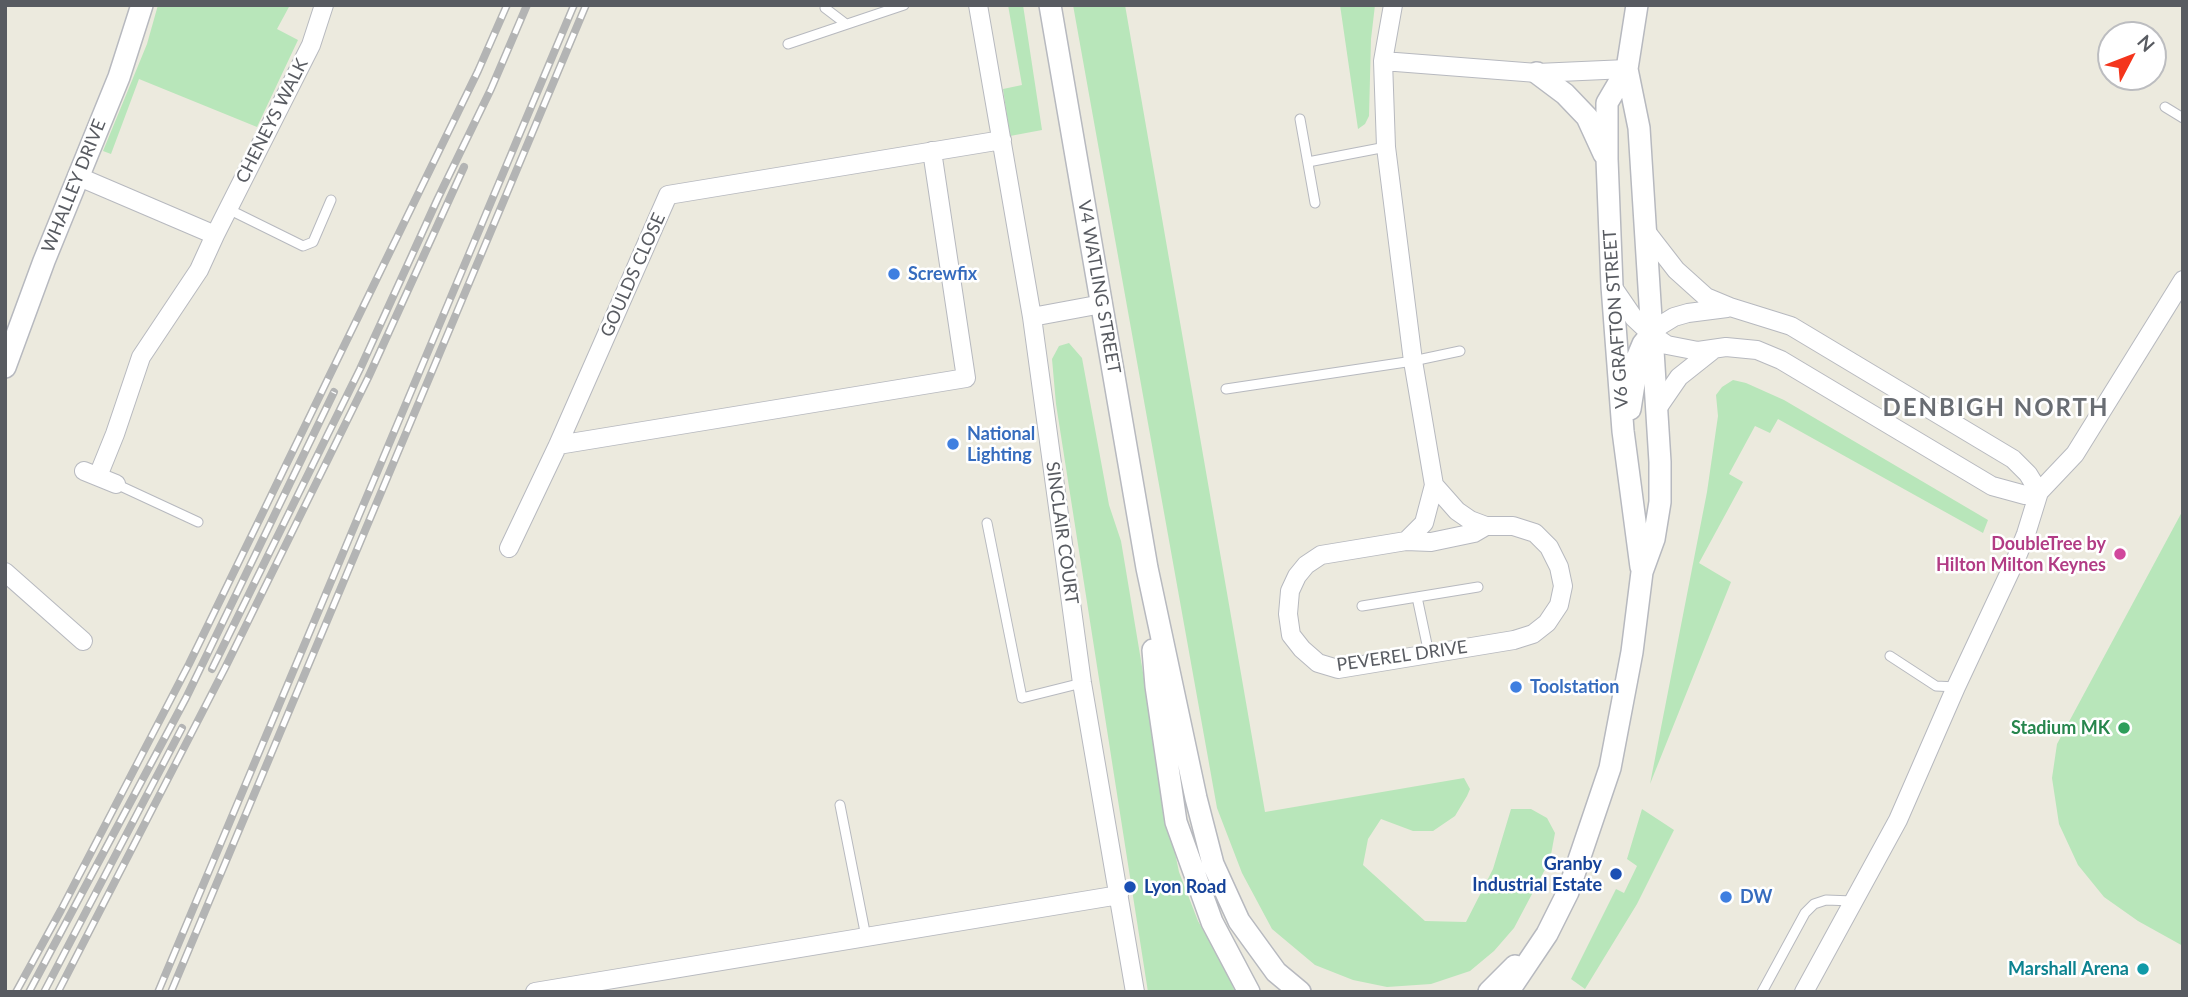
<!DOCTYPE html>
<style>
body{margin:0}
#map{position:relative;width:2188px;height:997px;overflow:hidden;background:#eceade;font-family:Lato,sans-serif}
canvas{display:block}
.frame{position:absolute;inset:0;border:7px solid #585b61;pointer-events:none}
.north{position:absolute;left:2097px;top:21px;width:70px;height:70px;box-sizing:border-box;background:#fff;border:2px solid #bcbdc0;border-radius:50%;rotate:48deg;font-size:19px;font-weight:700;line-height:28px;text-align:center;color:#585b61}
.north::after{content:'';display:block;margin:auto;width:24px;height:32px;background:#f4351c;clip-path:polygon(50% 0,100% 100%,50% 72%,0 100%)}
</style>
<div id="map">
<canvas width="2188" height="997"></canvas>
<div class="frame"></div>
<div class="north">N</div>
</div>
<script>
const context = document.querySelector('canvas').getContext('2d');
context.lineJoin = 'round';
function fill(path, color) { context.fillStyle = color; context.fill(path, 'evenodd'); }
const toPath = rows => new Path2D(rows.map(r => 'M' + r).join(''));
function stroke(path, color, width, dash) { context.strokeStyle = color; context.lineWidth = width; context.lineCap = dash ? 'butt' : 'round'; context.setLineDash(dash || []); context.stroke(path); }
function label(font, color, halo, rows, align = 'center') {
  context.font = font + ' Lato,sans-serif'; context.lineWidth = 5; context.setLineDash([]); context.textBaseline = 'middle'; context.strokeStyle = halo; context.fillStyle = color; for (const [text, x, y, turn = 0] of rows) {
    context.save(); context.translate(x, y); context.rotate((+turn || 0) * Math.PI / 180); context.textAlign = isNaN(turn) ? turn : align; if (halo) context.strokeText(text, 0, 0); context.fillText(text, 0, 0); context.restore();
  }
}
fill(toPath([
 [158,5,290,5,277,29,298,40,257,127,139,79,111,154,103,151,147,44],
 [1008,5,1023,5,1042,130,1010,136,1003,89,1022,85],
 [1073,5,1125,5,1265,812,1464,778,1470,789,1467,796,1455,816,1433,831,1413,831,1381,819,1368,839,1363,865,1425,921,1466,922,1493,869,1511,809,1531,809,1547,818,1555,833,1550,860,1514,928,1494,951,1470,971,1431,984,1387,987,1353,980,1315,965,1272,929,1242,873,1217,808],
 [1340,5,1375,5,1371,39,1369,116,1365,124,1358,129],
 [1069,343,1082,358,1109,505,1121,541,1165,804,1179,872,1198,921,1227,972,1235,992,1148,992,1056,404,1052,359,1059,346],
 [1733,380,1746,383,1784,400,1988,520,1983,533,1778,419,1770,433,1755,426,1729,474,1743,482,1699,563,1731,582,1650,784,1707,492,1718,416,1716,395,1722,387],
 [2183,510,2183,946,2138,921,2104,897,2078,865,2059,824,2052,778,2057,744],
 [1642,809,1674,830,1637,904,1585,989,1571,979,1616,889,1624,893,1637,866,1627,859]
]), '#b8e6ba');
const service = toPath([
 [825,8,846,24],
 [788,44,904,5],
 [2165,107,2183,118],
 [1300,119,1315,203],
 [1308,162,1386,147],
 [228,209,303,246,313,242,331,200],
 [1226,389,1413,361,1460,351],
 [116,484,198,522],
 [987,523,1022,698,1082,683],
 [1417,597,1429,654],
 [1362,606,1478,587],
 [1890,656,1936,686,1956,687],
 [840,805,866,937],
 [1762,992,1805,913,1814,904,1826,900,1853,901]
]);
const minor = toPath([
 [978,5,1032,317,1082,683,1135,992],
 [1393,5,1383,61,1386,147,1413,361,1434,485],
 [1383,61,1537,73,1627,69],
 [77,176,215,235],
 [1645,230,1676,270,1706,297,1730,307,1791,326,2013,459,2028,474,2039,492,2026,534,2016,559,1956,687,1898,820,1804,992],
 [1612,286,1634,318,1651,334,1667,345,1698,351,1726,347,1757,350,1781,360,1992,486,2025,495,2039,492,2075,454,2183,280],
 [1032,317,1102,304],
 [1651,334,1661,325,1674,317,1688,313,1727,308],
 [1657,409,1679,377,1713,350],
 [558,445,966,378,932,151],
 [84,471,116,484],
 [98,476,115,434,141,357,199,270,215,235,311,45,324,5],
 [1434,485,1457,511,1470,520,1486,526,1513,526,1535,533,1549,547,1559,567,1563,586,1559,605,1547,623,1533,634,1514,640,1338,669,1318,663,1302,649,1291,635,1288,614,1290,591,1297,576,1306,565,1321,555,1406,541,1424,523,1434,485],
 [1406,541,1431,542,1474,533,1486,526],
 [509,548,558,445,668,195,1002,140],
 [5,572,83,641],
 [535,992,1119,895]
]);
const tertiary = toPath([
 [1050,5,1147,568,1196,798,1213,864,1239,921,1276,972,1300,992],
 [1627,69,1607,103,1607,159,1612,286,1623,431,1641,567],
 [1537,73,1565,94,1587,117,1604,154],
 [5,367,44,261,119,77,142,5],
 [1630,409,1634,384,1635,363,1643,344,1651,334],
 [1153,650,1156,686,1176,822,1212,922,1249,992],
 [1489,992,1515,966],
 [1508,992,1547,934,1568,892,1610,768,1632,652,1642,572,1654,539,1660,502,1660,462,1639,128,1627,69,1637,5]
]);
stroke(service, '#b7b9bf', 11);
stroke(minor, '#b7b9bf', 20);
stroke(tertiary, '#b7b9bf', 24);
stroke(service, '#fff', 9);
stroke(minor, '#fff', 18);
stroke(tertiary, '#fff', 21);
const rail = toPath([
 [212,669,360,369,438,198,491,89,527,5],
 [16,992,61,910,189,664,478,71,507,5],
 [29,992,186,698,334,392],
 [44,992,182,728],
 [58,992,225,668,368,378,464,167],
 [158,992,574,5],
 [171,992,586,5]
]);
stroke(rail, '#b3b4b4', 8);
stroke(rail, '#fff', 5, [16]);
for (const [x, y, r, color] of [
 [894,274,7,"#3f7fe0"],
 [953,444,7,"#3f7fe0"],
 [2120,554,7,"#d1479c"],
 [1516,687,7,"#3f7fe0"],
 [2124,728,7,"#2e9e5b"],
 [1616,874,7,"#1a4fb4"],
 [1130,887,7,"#1a4fb4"],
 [1726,897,7,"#3f7fe0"],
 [2143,969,7,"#0f9aa8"]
]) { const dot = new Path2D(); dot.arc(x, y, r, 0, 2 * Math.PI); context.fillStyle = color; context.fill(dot); stroke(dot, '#fff', 2.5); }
label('18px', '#585b61', '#fff', [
 ["CHENEYS WALK",272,121,-63],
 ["WHALLEY DRIVE",74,186,-68],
 ["GOULDS CLOSE",633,275,-66],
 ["V4 WATLING STREET",1099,287,80],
 ["V6 GRAFTON STREET",1616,319,-94],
 ["SINCLAIR COURT",1062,533,82],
 ["PEVEREL DRIVE",1402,656,-8]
]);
label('bold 18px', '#366cbe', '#fff', [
 ["Screwfix",908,274],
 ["National",967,434],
 ["Lighting",967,455],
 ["Toolstation",1530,687],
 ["DW",1740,897]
], 'left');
label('bold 18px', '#b23c85', '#fff', [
 ["DoubleTree by",2106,544],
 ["Hilton Milton Keynes",2106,565]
], 'right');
label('bold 18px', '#27864d', '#fff', [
 ["Stadium MK",2110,728]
], 'right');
label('bold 18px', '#164399', '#fff', [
 ["Granby",1602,864],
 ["Industrial Estate",1602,885],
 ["Lyon Road",1144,887,"left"]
], 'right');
label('bold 18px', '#0d838f', '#fff', [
 ["Marshall Arena",2129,969]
], 'right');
context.letterSpacing = '2px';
label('bold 24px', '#696d73', '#fff', [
 ["DENBIGH NORTH",1996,408]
]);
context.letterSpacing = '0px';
</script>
